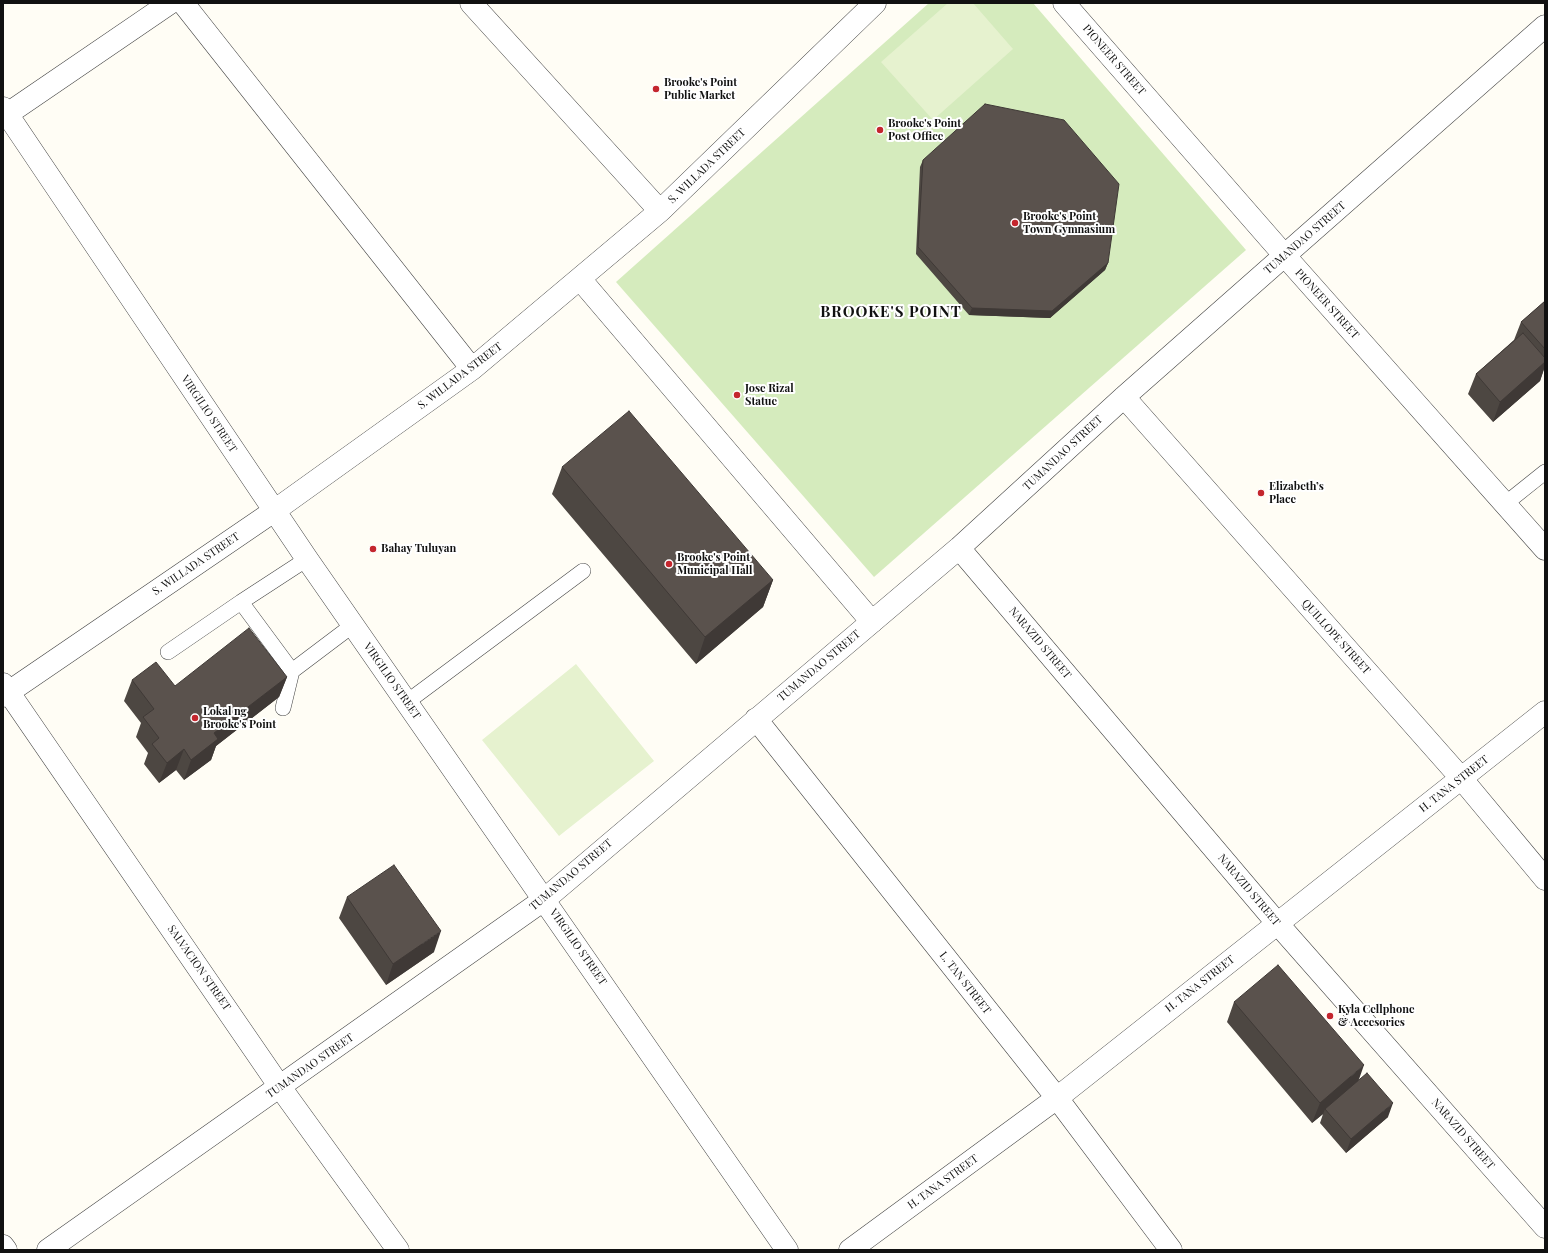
<!DOCTYPE html>
<meta charset="utf-8">
<style>
body{margin:0}
#map{position:relative;width:1548px;height:1253px;overflow:hidden;background:#fffdf5;font-family:"Playfair Display",serif}
canvas{display:block}
.frame{position:absolute;inset:0;border:4px solid #111;pointer-events:none}
</style>
<div id="map">
<canvas width="1548" height="1253"></canvas>
<div class="frame"></div>
</div>
<script>
const context = document.querySelector('canvas').getContext('2d');
context.lineJoin = 'round';
function fill(path, color) { context.fillStyle = color; context.fill(path, 'evenodd'); }
const toPath = rows => new Path2D(rows.map(r => 'M' + r).join(''));
function stroke(path, color, width, dash) { context.strokeStyle = color; context.lineWidth = width; context.lineCap = dash ? 'butt' : 'round'; context.setLineDash(dash || []); context.stroke(path); }
function label(font, color, halo, rows, align = 'center') {
  context.font = font + ' "Playfair Display",serif'; context.lineWidth = 4; context.setLineDash([]); context.textBaseline = 'middle'; context.strokeStyle = halo; context.fillStyle = color; for (const [text, x, y, turn = 0] of rows) {
    context.save(); context.translate(x, y); context.rotate((+turn || 0) * Math.PI / 180); context.textAlign = isNaN(turn) ? turn : align; if (halo) context.strokeText(text, 0, 0); context.fillText(text, 0, 0); context.restore();
  }
}
fill(toPath([
 [929,3,1033,3,1246,250,874,577,616,282]
]), '#d5ebbd');
fill(toPath([
 [948,3,973,3,1013,49,933,120,881,62],
 [576,664,654,761,559,836,482,740]
]), '#e6f2cf');
const service = toPath([
 [1505,504,1545,472],
 [241,602,307,559],
 [168,652,241,602,292,671,353,625],
 [407,702,583,571],
 [283,708,292,671]
]);
const minor = toPath([
 [183,3,472,369],
 [471,3,660,211],
 [1064,3,1285,256,1545,549],
 [3,108,307,559,787,1250],
 [3,117,170,3],
 [580,279,872,622],
 [1124,397,1461,778,1545,879],
 [959,548,1277,923,1545,1227],
 [3,684,280,1087,398,1250],
 [3,696,274,511,472,369,660,211,875,3],
 [756,719,1057,1098,1171,1250],
 [3,1246,6,1250],
 [48,1250,545,899,959,548,1124,397,1545,26],
 [850,1250,1057,1098,1545,712]
]);
stroke(service, '#444', 16);
stroke(minor, '#444', 23);
stroke(service, '#fff', 15);
stroke(minor, '#fff', 22);
fill(toPath([
 [923,160,1108,263,1105,270,1050,318,969,315,916,254,920,167],
 [1545,301,1545,366,1540,381,1493,422,1468,394,1476,374,1514,340,1521,322],
 [562,467,773,580,763,607,696,664,552,494],
 [287,677,279,697,216,746,211,760,184,780,176,770,159,783,144,764,148,753,136,737,141,723,124,701,132,680,175,686],
 [347,897,434,952,386,985,339,918],
 [1234,1002,1358,1081,1388,1117,1346,1153,1320,1123,1323,1114,1312,1123,1227,1022]
]), '#4d4742');
fill(toPath([
 [1108,263,1105,270,1050,318,969,315,972,308],
 [1545,354,1545,366,1540,381,1493,422,1500,402,1540,366],
 [773,580,763,607,696,664,705,637],
 [287,677,279,697,216,746,211,760,184,780,191,760,214,733],
 [184,749,176,770,159,783,167,763],
 [441,931,434,952,386,985,393,964],
 [1364,1065,1357,1085,1325,1109,1323,1114,1312,1123,1320,1103],
 [1393,1103,1388,1117,1346,1153,1351,1139]
]), '#3f3936');
const building = toPath([
 [985,104,1064,120,1119,184,1108,263,1052,311,972,308,918,247,923,160,985,104],
 [1545,301,1545,349,1521,322,1545,301],
 [1523,333,1545,358,1545,362,1500,402,1476,374,1523,333],
 [629,411,773,580,705,637,562,467,629,411],
 [249,628,287,677,214,733,218,739,191,760,184,749,167,763,152,744,159,738,143,717,154,709,132,680,156,662,175,686,249,628],
 [394,865,441,931,393,964,347,897,394,865],
 [1278,965,1364,1065,1320,1103,1234,1002,1278,965],
 [1367,1073,1393,1103,1351,1139,1325,1109,1367,1073]
]);
fill(building, '#5a524d');
stroke(building, '#3f3936', 1);
for (const [x, y, r, color] of [
 [656,89,4,"#c4262e"],
 [880,130,4,"#c4262e"],
 [1015,223,4,"#c4262e"],
 [737,395,4,"#c4262e"],
 [1261,493,4,"#c4262e"],
 [373,549,4,"#c4262e"],
 [669,564,4,"#c4262e"],
 [195,718,4,"#c4262e"],
 [1330,1016,4,"#c4262e"]
]) { const dot = new Path2D(); dot.arc(x, y, r, 0, 2 * Math.PI); context.fillStyle = color; context.fill(dot); stroke(dot, '#fff', 1.5); }
label('11px', '#111', '#fff', [
 ["PIONEER STREET",1114,60,49],
 ["S. WILLADA STREET",707,166,-44],
 ["TUMANDAO STREET",1305,238,-41],
 ["PIONEER STREET",1327,304,48],
 ["S. WILLADA STREET",460,376,-37],
 ["VIRGILIO STREET",209,414,56],
 ["TUMANDAO STREET",1063,453,-43],
 ["S. WILLADA STREET",196,564,-34],
 ["QUILLOPE STREET",1336,637,48],
 ["NARAZID STREET",1040,643,50],
 ["TUMANDAO STREET",819,666,-40],
 ["VIRGILIO STREET",392,681,55],
 ["H. TANA STREET",1454,784,-38],
 ["TUMANDAO STREET",571,875,-40],
 ["NARAZID STREET",1249,890,50],
 ["VIRGILIO STREET",578,947,55],
 ["SALVACION STREET",199,968,55],
 ["L. TAN STREET",965,983,52],
 ["H. TANA STREET",1200,984,-38],
 ["TUMANDAO STREET",310,1066,-35],
 ["NARAZID STREET",1463,1134,49],
 ["H. TANA STREET",943,1182,-36]
]);
label('bold 11px', '#111', '#fff', [
 ["Brooke's Point",664,83],
 ["Public Market",664,96],
 ["Brooke's Point",888,124],
 ["Post Office",888,137],
 ["Brooke's Point",1023,217],
 ["Town Gymnasium",1023,230],
 ["Jose Rizal",745,389],
 ["Statue",745,402],
 ["Elizabeth’s",1269,487],
 ["Place",1269,500],
 ["Bahay Tuluyan",381,549],
 ["Brooke's Point",677,558],
 ["Municipal Hall",677,571],
 ["Lokal ng",203,712],
 ["Brooke's Point",203,725],
 ["Kyla Cellphone",1338,1010],
 ["& Accesories",1338,1023]
], 'left');
context.letterSpacing = '1px';
label('bold 15px', '#111', '#fff', [
 ["BROOKE'S POINT",891,312]
]);
context.letterSpacing = '0px';
</script>
